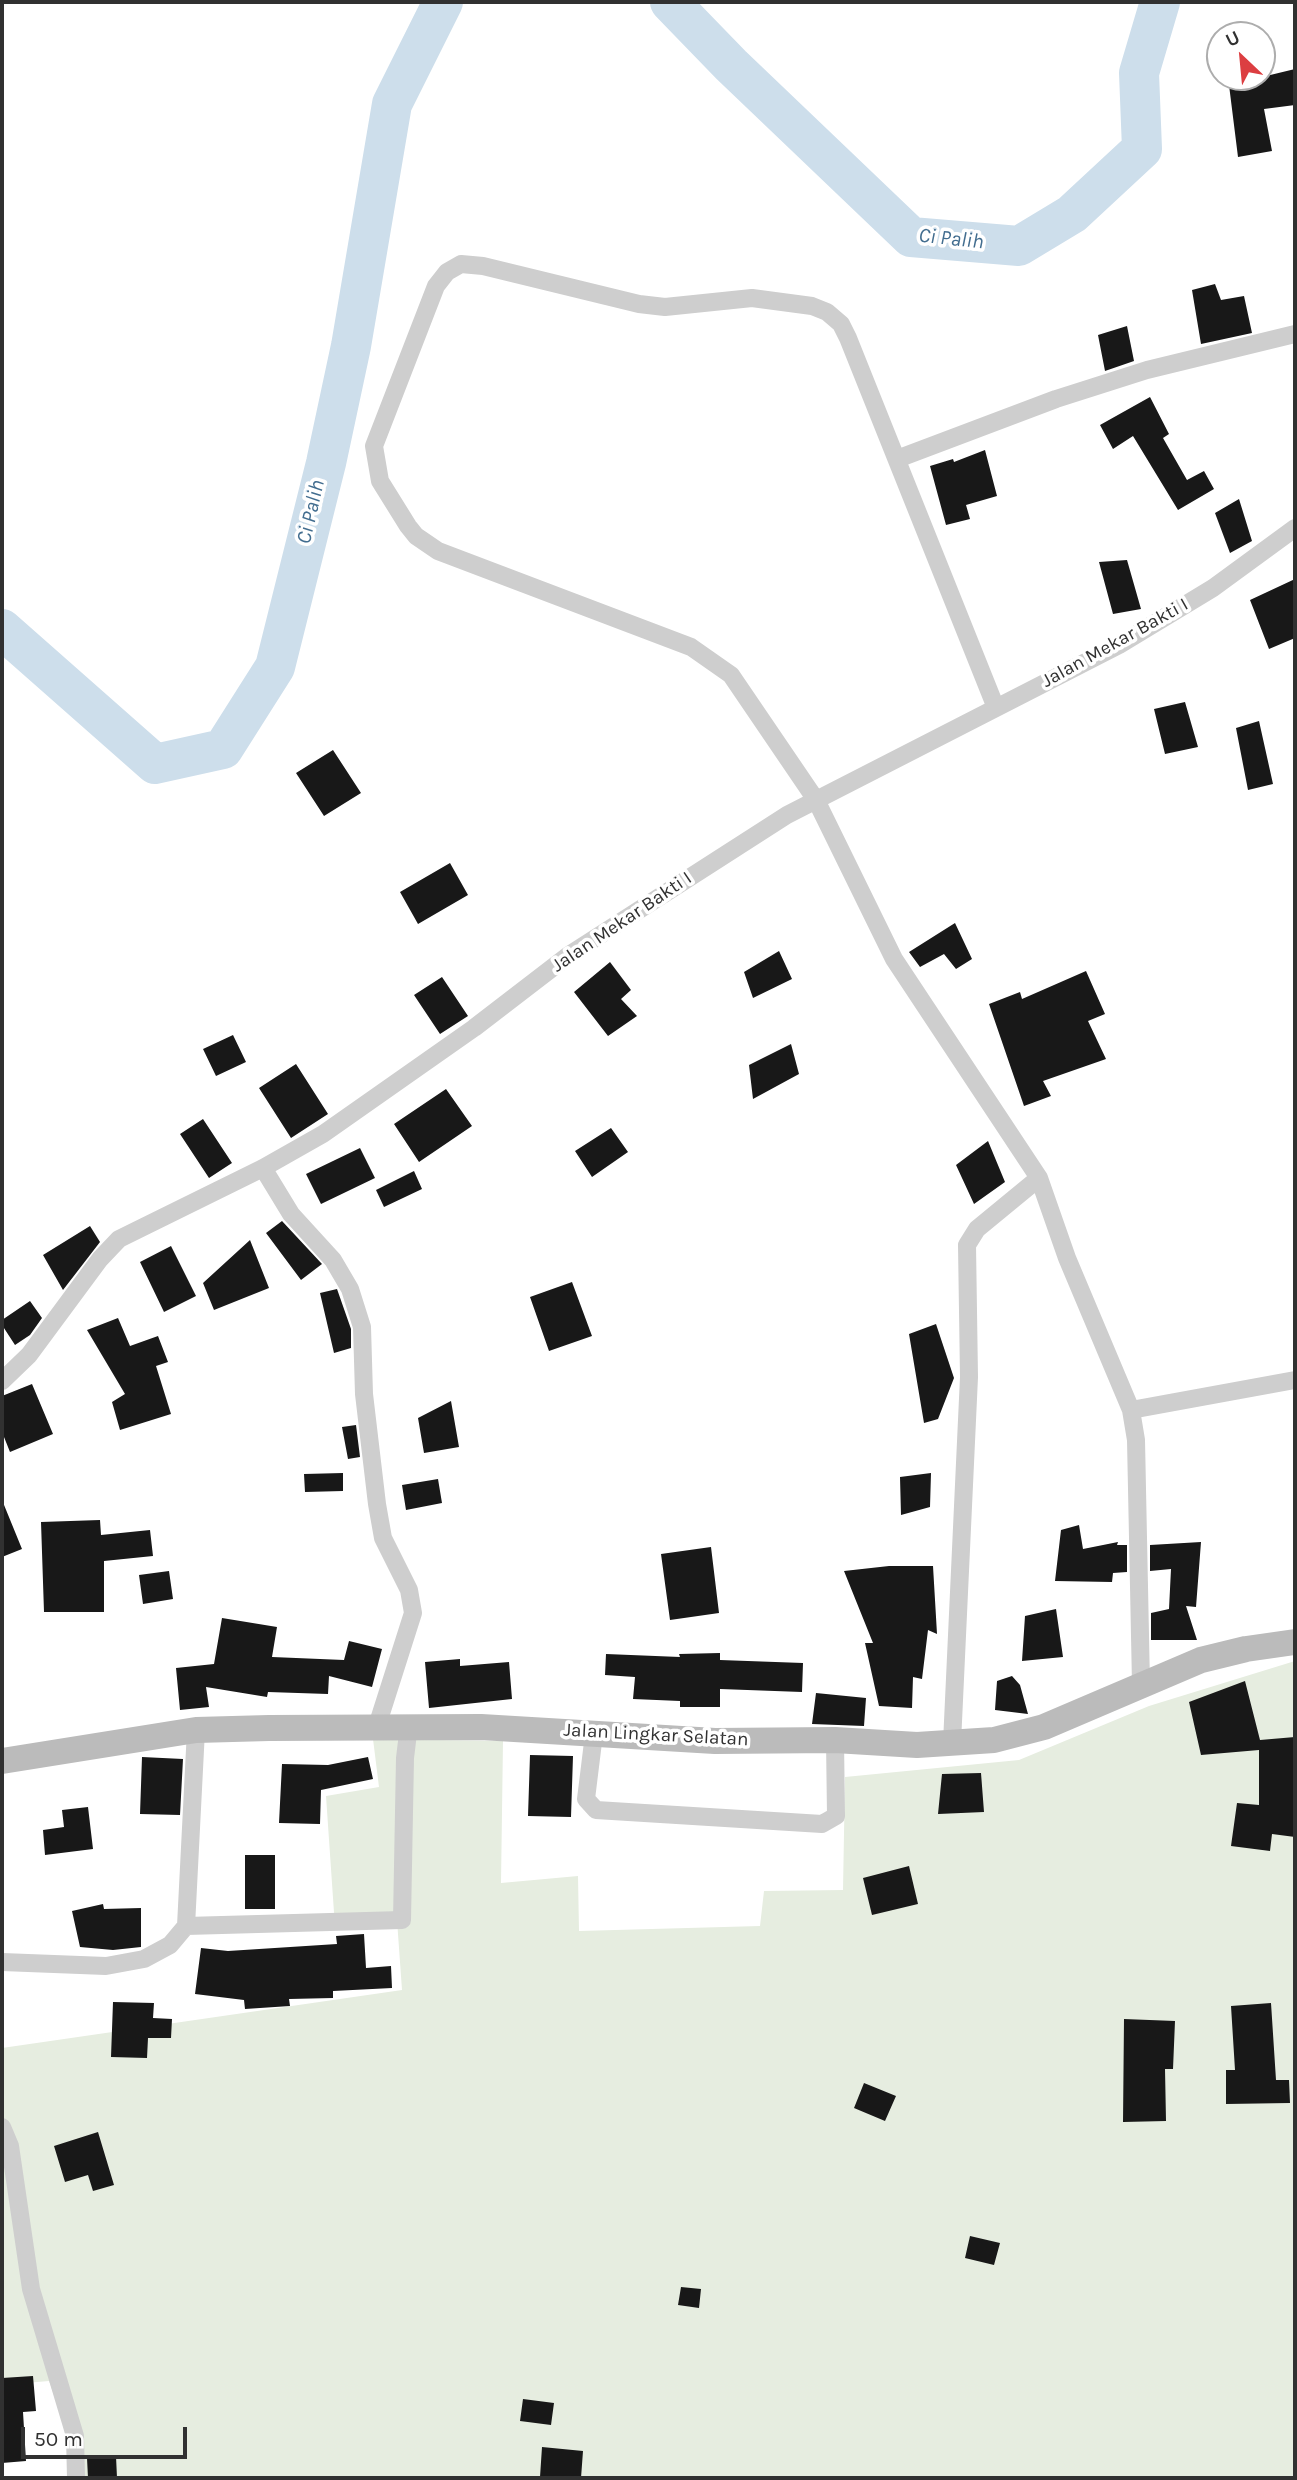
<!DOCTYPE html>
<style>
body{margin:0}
#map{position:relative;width:1297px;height:2480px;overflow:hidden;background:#fff;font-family:Karla,sans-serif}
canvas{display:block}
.frame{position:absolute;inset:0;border:4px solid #313131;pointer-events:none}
.north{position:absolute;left:1206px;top:21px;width:70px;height:70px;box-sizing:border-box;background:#fff;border:2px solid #adadad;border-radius:50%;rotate:334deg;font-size:19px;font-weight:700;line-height:28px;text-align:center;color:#313131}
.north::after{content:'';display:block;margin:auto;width:24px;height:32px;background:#dc3e41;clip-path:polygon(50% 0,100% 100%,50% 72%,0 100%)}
.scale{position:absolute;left:21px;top:2427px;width:166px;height:32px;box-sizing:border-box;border:4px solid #313131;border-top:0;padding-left:9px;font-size:21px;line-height:24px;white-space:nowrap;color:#313131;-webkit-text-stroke:5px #fff;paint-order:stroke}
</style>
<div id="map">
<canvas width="1297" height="2480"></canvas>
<div class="frame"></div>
<div class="north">U</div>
<div class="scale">50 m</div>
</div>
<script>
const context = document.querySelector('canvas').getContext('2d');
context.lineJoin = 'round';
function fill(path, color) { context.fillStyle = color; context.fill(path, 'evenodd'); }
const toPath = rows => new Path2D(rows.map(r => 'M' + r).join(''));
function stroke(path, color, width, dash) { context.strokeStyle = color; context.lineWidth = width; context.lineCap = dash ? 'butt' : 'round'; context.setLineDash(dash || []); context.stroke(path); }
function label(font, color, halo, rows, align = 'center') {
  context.font = font + ' Karla,sans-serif'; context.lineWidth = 7; context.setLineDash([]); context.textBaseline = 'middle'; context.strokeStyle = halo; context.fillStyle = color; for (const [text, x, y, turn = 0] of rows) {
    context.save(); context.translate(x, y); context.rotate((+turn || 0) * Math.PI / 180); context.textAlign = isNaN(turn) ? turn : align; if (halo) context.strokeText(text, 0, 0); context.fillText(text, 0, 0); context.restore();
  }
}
fill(toPath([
 [1295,1661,1295,2478,70,2478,69,2438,49,2381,2,2385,2,2048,402,1990,397,1920,335,1927,326,1796,379,1787,373,1739,503,1741,501,1883,578,1876,579,1931,760,1926,764,1891,843,1890,845,1777,1019,1760,1149,1706]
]), '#e6ede0');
stroke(toPath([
 [670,2,731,65,911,237,1019,246,1072,214,1142,149,1139,73,1160,2],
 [2,629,155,764,223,749,275,667,326,463,351,346,392,104,443,2]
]), '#cddeeb', 40);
fill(toPath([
 [1295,69,1295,105,1264,109,1272,151,1238,157,1229,85],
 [1215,284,1221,300,1244,296,1252,333,1201,344,1192,290],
 [1127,326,1134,361,1105,371,1098,335],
 [1150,397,1169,434,1163,438,1187,480,1204,471,1214,489,1178,510,1133,436,1113,449,1100,425],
 [985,450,997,496,966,505,970,519,946,525,930,466,953,459,954,462],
 [1239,499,1252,541,1230,553,1215,513],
 [1127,560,1141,609,1113,614,1099,562],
 [1295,579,1295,638,1269,649,1250,600],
 [1185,702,1198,747,1165,754,1154,709],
 [1259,721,1273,784,1248,790,1236,728],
 [333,750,361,793,324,816,296,773],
 [450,863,468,895,418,924,400,892],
 [955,923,972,959,956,969,944,954,920,967,909,952],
 [779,951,792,979,753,998,744,972],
 [610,962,631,990,621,999,637,1016,608,1036,574,992],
 [1086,971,1105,1014,1088,1021,1106,1059,1043,1081,1051,1096,1024,1106,989,1004,1020,992,1022,999],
 [442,977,468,1016,440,1034,414,995],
 [233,1035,246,1062,216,1076,203,1049],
 [791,1044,799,1074,753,1099,749,1065],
 [296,1064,328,1114,291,1138,259,1088],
 [446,1089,472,1126,419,1162,394,1124],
 [203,1119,232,1163,209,1178,180,1134],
 [611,1128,628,1152,592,1177,575,1151],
 [988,1141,1005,1182,974,1204,956,1165],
 [360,1148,375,1178,321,1204,306,1174],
 [414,1171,422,1189,384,1207,376,1190],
 [282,1221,322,1264,301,1280,266,1233],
 [90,1226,100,1242,63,1290,43,1255],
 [250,1240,269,1288,214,1310,203,1283],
 [171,1246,196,1296,164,1312,140,1262],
 [572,1282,592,1336,549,1351,530,1297],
 [337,1289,351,1329,351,1348,334,1353,320,1293],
 [30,1301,42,1318,30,1335,15,1345,2,1325,2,1320],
 [118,1318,130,1346,158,1336,168,1362,156,1366,171,1414,120,1430,112,1402,125,1394,87,1330],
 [936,1324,954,1378,938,1419,924,1423,909,1334],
 [32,1384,53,1434,10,1452,2,1432,2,1396],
 [451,1401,459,1447,424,1453,418,1418],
 [356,1425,360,1457,348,1459,342,1427],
 [343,1473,343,1491,305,1492,304,1474],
 [931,1473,930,1507,901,1515,900,1477],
 [438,1479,442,1503,406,1510,402,1485],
 [2,1500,22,1549,2,1557],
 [100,1520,101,1535,150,1530,153,1556,104,1561,104,1612,44,1612,41,1522],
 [1079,1525,1083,1549,1118,1542,1117,1545,1127,1545,1127,1572,1113,1573,1112,1582,1055,1581,1061,1530],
 [1201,1542,1196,1607,1186,1606,1197,1640,1151,1640,1151,1613,1169,1609,1171,1569,1150,1571,1150,1545],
 [711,1547,719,1613,670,1620,661,1554],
 [889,1566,933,1566,937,1634,928,1630,922,1679,913,1677,912,1708,879,1706,865,1643,873,1643,844,1571],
 [169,1571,173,1599,143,1604,139,1575],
 [1056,1609,1063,1657,1022,1661,1025,1616],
 [222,1618,277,1627,272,1657,344,1660,349,1641,382,1649,372,1687,329,1676,328,1694,268,1692,267,1697,206,1687,209,1707,180,1710,176,1668,214,1664],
 [720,1653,720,1660,803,1663,802,1692,720,1689,720,1707,680,1707,680,1701,633,1699,635,1677,605,1675,606,1654,680,1657,679,1654],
 [460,1659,460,1666,509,1662,512,1699,429,1708,425,1662],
 [1012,1676,1020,1685,1028,1714,995,1710,997,1681],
 [1245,1681,1260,1740,1295,1737,1295,1837,1272,1834,1270,1851,1231,1846,1237,1803,1259,1805,1259,1750,1201,1755,1189,1702],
 [816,1693,866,1698,864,1726,812,1724],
 [530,1755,573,1756,571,1817,528,1816],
 [142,1757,183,1759,180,1815,140,1814],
 [368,1757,373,1779,321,1790,320,1824,279,1823,282,1764,328,1765],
 [981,1773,984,1812,938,1814,942,1774],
 [88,1807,93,1849,45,1855,43,1830,64,1827,62,1810],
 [245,1855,275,1855,275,1909,245,1909],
 [909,1866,918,1904,872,1915,863,1878],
 [103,1904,104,1909,141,1908,141,1947,113,1950,80,1947,72,1911],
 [364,1934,366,1968,391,1966,392,1988,333,1991,333,1998,289,1999,290,2006,245,2009,244,2000,195,1994,201,1948,228,1951,337,1944,336,1936],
 [113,2002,154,2003,153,2018,172,2019,171,2038,148,2038,147,2058,111,2057],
 [1271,2003,1276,2080,1289,2080,1290,2103,1226,2104,1226,2070,1235,2070,1231,2006],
 [1124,2019,1175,2021,1173,2069,1165,2069,1166,2121,1123,2122],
 [864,2083,896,2096,885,2121,854,2108],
 [98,2132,114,2185,93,2191,88,2175,65,2182,54,2146],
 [970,2236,1000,2243,994,2265,965,2258],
 [681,2287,701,2289,699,2308,678,2305],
 [33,2376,36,2411,23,2412,26,2461,2,2463,2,2378],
 [523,2399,554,2403,551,2425,520,2421],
 [542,2447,583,2451,581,2478,540,2477],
 [116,2456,117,2478,88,2478,87,2458]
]), '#181818');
stroke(toPath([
 [897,459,1056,399,1147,370,1295,334],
 [996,708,848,338,841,324,827,312,812,306,752,298,665,307,639,304,483,266,461,264,447,272,436,286,374,446,380,481,408,526,416,536,438,551,691,647,731,675,816,800,894,959,1039,1178,1067,1258,1131,1410,1136,1440,1141,1684],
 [263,1168,291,1214,333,1260,350,1289,362,1327,364,1394,377,1504,383,1538,409,1590,413,1613,377,1726],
 [2,1381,29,1355,100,1259,119,1239,263,1168,323,1134,474,1028,569,955,787,815,1119,645,1213,588,1295,528],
 [1131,1410,1295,1380],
 [196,1730,186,1926,402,1920,405,1758,409,1725],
 [594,1734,586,1799,596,1810,822,1824,836,1816,835,1740],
 [952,1743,969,1377,967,1245,977,1229,1039,1178],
 [2,1962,106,1966,144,1959,170,1945,186,1926],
 [2,2127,10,2146,31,2289,75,2436,76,2478]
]), '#cecece', 18);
stroke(toPath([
 [2,1761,196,1730,269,1728,481,1727,715,1741,835,1740,917,1745,994,1740,1044,1727,1201,1660,1246,1649,1295,1642]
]), '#bbb', 26);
label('19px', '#313131', '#fff', [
 ["Jalan Mekar Bakti I",1115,643,-29],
 ["Jalan Mekar Bakti I",622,922,-34],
 ["Jalan Lingkar Selatan",656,1735,3]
]);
label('italic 21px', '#426d8f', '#fff', [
 ["Ci Palih",951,239,6],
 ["Ci Palih",311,512,-77]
]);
</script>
